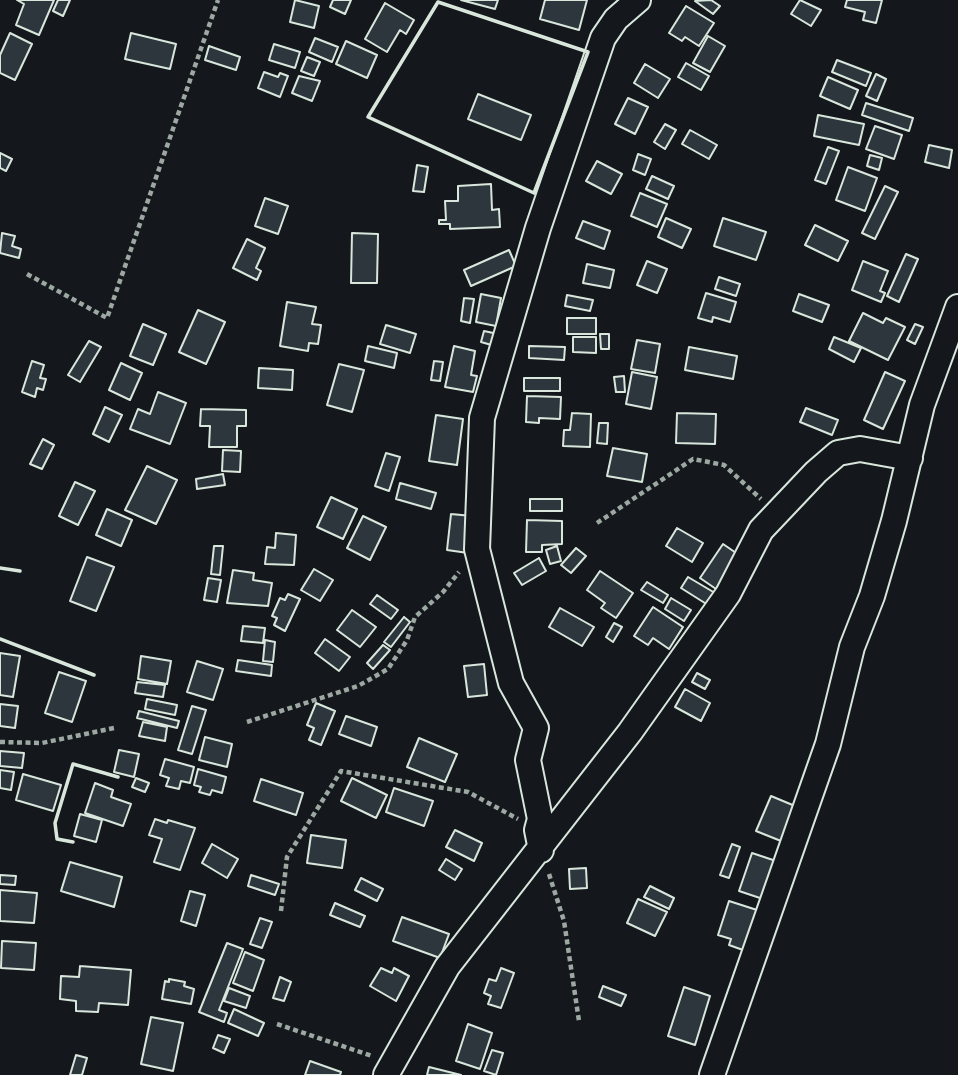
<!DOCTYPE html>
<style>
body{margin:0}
canvas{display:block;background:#14181c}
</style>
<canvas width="958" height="1075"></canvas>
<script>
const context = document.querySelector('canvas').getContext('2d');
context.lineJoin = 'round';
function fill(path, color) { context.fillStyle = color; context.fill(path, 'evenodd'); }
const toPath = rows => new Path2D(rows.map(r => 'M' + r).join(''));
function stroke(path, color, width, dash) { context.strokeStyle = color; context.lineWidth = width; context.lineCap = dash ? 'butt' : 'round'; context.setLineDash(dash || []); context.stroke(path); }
const building = toPath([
 [54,0,39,35,16,25,24,4,17,0,54,0],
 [58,0,70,0,63,16,53,11,58,0],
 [295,0,319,6,314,28,290,22,295,0],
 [333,0,351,0,345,14,330,7,333,0],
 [461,0,498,0,495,9,461,0],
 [545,0,587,0,579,30,540,19,545,0],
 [711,0,720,6,713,14,695,1,711,0],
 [800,0,821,10,811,26,791,14,800,0],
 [847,0,882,0,876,23,863,20,865,12,845,7,847,0],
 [385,3,414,20,406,34,400,30,387,52,365,39,385,3],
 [686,6,714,23,699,46,685,37,682,41,669,33,686,6],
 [10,33,32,44,15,80,0,73,0,55,10,33],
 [131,33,176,44,170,69,125,59,131,33],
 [708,36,725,46,710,72,693,63,708,36],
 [315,38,338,47,332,62,309,52,315,38],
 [346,41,377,55,367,78,336,64,346,41],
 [274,44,300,52,295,68,269,60,274,44],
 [209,46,240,57,236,70,205,60,209,46],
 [307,57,320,62,314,76,301,71,307,57],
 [837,60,871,73,866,86,832,72,837,60],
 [686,63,709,76,701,90,678,77,686,63],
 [645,64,670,79,658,98,634,83,645,64],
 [264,72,278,77,280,73,288,76,280,97,258,88,264,72],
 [876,74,886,79,877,101,866,96,876,74],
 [299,76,320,81,312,101,292,93,299,76],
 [828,77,858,90,850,109,820,96,828,77],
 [478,94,531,115,521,140,468,119,478,94],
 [628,98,648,107,635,134,615,124,628,98],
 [866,103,913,118,909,131,862,115,866,103],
 [818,115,864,124,859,145,814,136,818,115],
 [665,124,676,130,665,149,654,142,665,124],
 [875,126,902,135,894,159,866,149,875,126],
 [690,130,717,145,709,159,682,144,690,130],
 [929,145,952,150,949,168,925,162,929,145],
 [828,147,839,151,826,184,815,180,828,147],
 [0,153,12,159,6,171,0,168,0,153],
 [638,154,651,159,645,175,633,170,638,154],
 [870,155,882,158,879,170,867,166,870,155],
 [597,161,622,174,611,194,586,181,597,161],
 [417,165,428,167,424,192,413,191,417,165],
 [848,167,877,178,865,211,836,200,848,167],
 [652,176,674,186,668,199,646,189,652,176],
 [491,184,492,210,499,209,500,227,450,229,450,224,439,224,439,220,446,220,445,201,458,201,458,186,491,184],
 [885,186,898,192,875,239,862,233,885,186],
 [640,193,667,204,657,227,631,216,640,193],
 [265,198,288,206,278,234,255,226,265,198],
 [666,218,691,229,682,248,658,237,666,218],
 [723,218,766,232,756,260,714,246,723,218],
 [583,221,610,231,604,249,576,238,583,221],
 [815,225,848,241,838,261,805,245,815,225],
 [2,233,15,236,12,246,21,249,19,258,0,253,2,233],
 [352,233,378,234,377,283,351,283,352,233],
 [247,239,265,248,256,268,261,271,257,280,233,268,247,239],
 [509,250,516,266,471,286,464,270,509,250],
 [906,254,918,259,899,302,887,296,906,254],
 [647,261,667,269,657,293,637,285,647,261],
 [863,261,888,271,880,291,885,293,881,302,852,290,863,261],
 [587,264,614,270,610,288,583,283,587,264],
 [719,277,740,284,736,296,715,289,719,277],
 [706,293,736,302,730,322,713,317,712,322,698,318,706,293],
 [481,294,501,298,496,326,476,322,481,294],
 [799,294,829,305,822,322,793,311,799,294],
 [567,295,593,300,590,311,565,306,567,295],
 [464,298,474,299,470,323,461,321,464,298],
 [287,302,316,307,312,324,321,325,318,344,309,343,308,351,280,346,287,302],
 [198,310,225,322,206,364,179,352,198,310],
 [863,313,883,323,886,318,905,327,888,360,849,341,863,313],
 [567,318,596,318,596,334,567,334,567,318],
 [143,324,166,334,153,365,130,356,143,324],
 [915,324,923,327,915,344,907,340,915,324],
 [386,325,416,334,410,353,380,344,386,325],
 [484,331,498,334,495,346,481,342,484,331],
 [600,334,609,334,609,349,601,349,600,334],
 [573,337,596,337,596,353,573,352,573,337],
 [834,337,861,348,854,362,829,349,834,337],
 [637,340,660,344,655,373,631,369,637,340],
 [89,341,101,347,80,382,68,375,89,341],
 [368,346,397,353,394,368,365,361,368,346],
 [454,346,475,351,471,375,477,376,473,392,445,387,454,346],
 [529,346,565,347,564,360,529,358,529,346],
 [689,347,737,356,733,379,685,370,689,347],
 [32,361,44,365,40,378,46,379,43,390,37,388,35,397,22,392,32,361],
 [434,361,443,362,440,381,431,380,434,361],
 [121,363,142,373,130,400,109,390,121,363],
 [339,364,364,370,352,412,327,405,339,364],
 [259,368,293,370,292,390,258,388,259,368],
 [632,372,657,377,651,409,626,404,632,372],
 [885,372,905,381,883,429,864,420,885,372],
 [624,376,625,392,616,392,614,377,624,376],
 [524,378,560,378,560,391,524,391,524,378],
 [158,392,186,403,170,444,130,429,138,409,150,414,158,392],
 [527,396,561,397,560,419,539,418,539,423,526,422,527,396],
 [105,407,122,415,109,442,93,434,105,407],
 [806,408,838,420,832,435,800,422,806,408],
 [201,409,246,410,246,426,237,426,237,447,209,447,210,426,200,426,201,409],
 [572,413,591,414,590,447,563,446,564,430,570,430,572,413],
 [677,413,716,414,715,444,676,443,677,413],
 [436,415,463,419,457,465,429,461,436,415],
 [599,423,608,423,607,444,597,443,599,423],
 [43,439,54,445,42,469,30,464,43,439],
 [613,448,647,454,642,482,607,476,613,448],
 [223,450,241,451,240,472,222,471,223,450],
 [386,453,400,457,389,491,375,486,386,453],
 [147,466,177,480,156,524,125,510,147,466],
 [223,474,225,485,197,489,196,479,223,474],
 [75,482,95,491,78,525,59,516,75,482],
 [400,483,436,493,431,509,396,499,400,483],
 [331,497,357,509,343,539,317,527,331,497],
 [530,499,562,499,562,511,530,511,530,499],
 [107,509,132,520,121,546,96,535,107,509],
 [451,514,472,516,468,553,447,550,451,514],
 [363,516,386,527,370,560,347,548,363,516],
 [527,520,562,521,562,544,542,545,542,552,526,552,527,520],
 [677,528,703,543,692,562,666,546,677,528],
 [276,533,296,535,294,565,265,564,267,547,275,548,276,533],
 [723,544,742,557,719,591,700,578,723,544],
 [214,546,223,546,220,575,211,574,214,546],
 [557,546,561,561,550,564,546,550,557,546],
 [576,548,586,556,571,573,561,565,576,548],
 [87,557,114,567,96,611,70,601,87,557],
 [539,558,546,571,522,585,514,573,539,558],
 [314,569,333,580,320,601,301,590,314,569],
 [233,570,254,573,253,580,272,583,268,606,227,603,233,570],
 [600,571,633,593,616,618,601,608,605,603,587,590,600,571],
 [688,577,715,593,708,605,681,588,688,577],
 [208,578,221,580,217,602,204,600,208,578],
 [647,582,668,595,663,603,641,590,647,582],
 [288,594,300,599,285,631,274,625,277,618,272,616,280,598,285,600,288,594],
 [377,595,398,610,391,619,370,604,377,595],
 [671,598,691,610,684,621,665,609,671,598],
 [653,607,683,627,669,649,653,638,648,645,634,636,653,607],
 [560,608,594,627,582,646,549,627,560,608],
 [352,610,376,627,360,647,337,630,352,610],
 [404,617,410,622,391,647,384,642,404,617],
 [614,623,622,627,613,642,606,637,614,623],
 [243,626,265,628,263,643,241,641,243,626],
 [325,639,350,657,339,671,315,653,325,639],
 [265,640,275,642,273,662,263,661,265,640],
 [383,645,390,650,373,669,367,663,383,645],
 [0,653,20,656,13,697,0,695,0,653],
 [141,656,171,661,167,684,138,679,141,656],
 [238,660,272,665,271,676,236,671,238,660],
 [197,661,223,669,213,700,187,692,197,661],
 [484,664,487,695,468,697,464,666,484,664],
 [59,672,86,681,72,722,45,713,59,672],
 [697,673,710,680,705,689,692,682,697,673],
 [137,682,165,685,163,697,135,693,137,682],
 [685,689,710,703,701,721,675,707,685,689],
 [147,699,177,705,175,715,145,709,147,699],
 [316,703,335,711,321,745,309,740,314,728,307,725,316,703],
 [0,704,18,706,15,728,0,726,0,704],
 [192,706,206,710,192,754,178,750,192,706],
 [139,711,179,721,177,728,137,718,139,711],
 [346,716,377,727,371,746,339,734,346,716],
 [143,722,167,727,165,741,139,736,143,722],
 [205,737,232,744,227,767,199,760,205,737],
 [419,738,457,754,445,782,407,767,419,738],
 [119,750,139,754,134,777,114,772,119,750],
 [0,751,24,753,22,768,0,766,0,751],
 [165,759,194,767,190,783,181,781,179,789,166,786,169,778,160,775,165,759],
 [198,769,226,777,222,793,212,790,210,795,199,792,201,787,194,785,198,769],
 [0,770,14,772,11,790,0,788,0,770],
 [23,774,61,785,53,811,16,800,23,774],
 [136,778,149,783,145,792,132,787,136,778],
 [352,778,387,795,376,818,341,801,352,778],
 [261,779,303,793,296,815,254,801,261,779],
 [95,783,113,790,111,797,131,804,123,826,85,813,95,783],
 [394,788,433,801,424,826,386,812,394,788],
 [771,796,795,806,781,841,756,831,771,796],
 [80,814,102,820,96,842,74,836,80,814],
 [155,819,167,823,168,820,195,828,180,870,154,862,162,839,149,835,155,819],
 [455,830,482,843,474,861,446,847,455,830],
 [311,835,346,840,342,868,307,863,311,835],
 [212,844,238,859,227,878,202,863,212,844],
 [732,844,740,847,729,878,720,875,732,844],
 [752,853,779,862,766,900,739,891,752,853],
 [446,859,462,869,455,880,439,870,446,859],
 [70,862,122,877,114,907,61,891,70,862],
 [586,868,587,888,570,889,569,869,586,868],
 [0,875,16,876,15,885,0,884,0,875],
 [251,875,279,884,275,895,248,886,251,875],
 [361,878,383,889,377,901,355,890,361,878],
 [650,886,674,898,669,909,644,897,650,886],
 [0,890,37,893,34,923,0,921,0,890],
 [190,891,205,895,196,926,181,921,190,891],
 [638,899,667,912,655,936,627,923,638,899],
 [729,901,757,910,743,950,729,945,731,939,718,935,729,901],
 [335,903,365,916,360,927,330,915,335,903],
 [402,917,449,934,440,958,393,941,402,917],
 [260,918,272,922,262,948,250,944,260,918],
 [2,941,36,943,34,970,1,968,2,941],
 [227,943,243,949,219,1010,227,1013,224,1022,199,1012,227,943],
 [245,952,264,960,253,991,233,983,245,952],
 [80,966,131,970,128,1005,99,1003,98,1012,76,1011,76,1001,60,999,61,976,79,977,80,966],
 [381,968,392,973,394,968,409,976,396,1001,370,986,381,968],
 [501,968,514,973,501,1008,488,1004,491,996,484,993,489,979,496,981,501,968],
 [280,977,291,982,284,1001,273,998,280,977],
 [169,979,185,982,184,986,194,989,191,1004,162,999,165,981,169,982,169,979],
 [603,986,626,995,621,1006,599,997,603,986],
 [684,987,710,996,695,1045,668,1036,684,987],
 [229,988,250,996,246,1008,224,1001,229,988],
 [234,1009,264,1023,258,1036,228,1023,234,1009],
 [151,1017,183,1023,173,1071,141,1064,151,1017],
 [468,1024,492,1033,480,1069,456,1061,468,1024],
 [218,1035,230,1039,224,1053,213,1048,218,1035],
 [492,1050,503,1053,496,1075,484,1071,492,1050],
 [76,1055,87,1058,82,1075,70,1075,76,1055],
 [310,1061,341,1072,340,1075,305,1075,310,1061],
 [429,1067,461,1075,427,1075,429,1067]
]);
fill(building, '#2c363c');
stroke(building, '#d8e6dc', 2);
const minor = toPath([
 [541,850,537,830,540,819,528,760,536,728,511,683,477,549,482,418,538,228,603,38,616,19,638,0],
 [386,1075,447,967,630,732,728,594,761,530,816,472,838,453,860,449,910,458],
 [712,1075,828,744,852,647,872,596,894,521,922,405,958,307]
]);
stroke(minor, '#d8e6dc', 28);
stroke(toPath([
 [27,274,107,318,218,0],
 [597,523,693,459,724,465,761,499],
 [247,722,358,686,388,669,407,640,415,617,443,592,459,572],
 [0,742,42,743,114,728],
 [549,874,564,921,579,1021],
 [281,911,287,857,341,771,468,792,518,819],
 [277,1024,372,1056]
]), '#9da8a2', 4.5, [5, 3.5]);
stroke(minor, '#14181c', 24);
stroke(toPath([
 [438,2,588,52,534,193,368,117,438,2],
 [0,568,20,571],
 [0,639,94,675],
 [73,842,57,839,55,823,73,764,118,777]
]), '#d8e6dc', 3.5);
</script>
